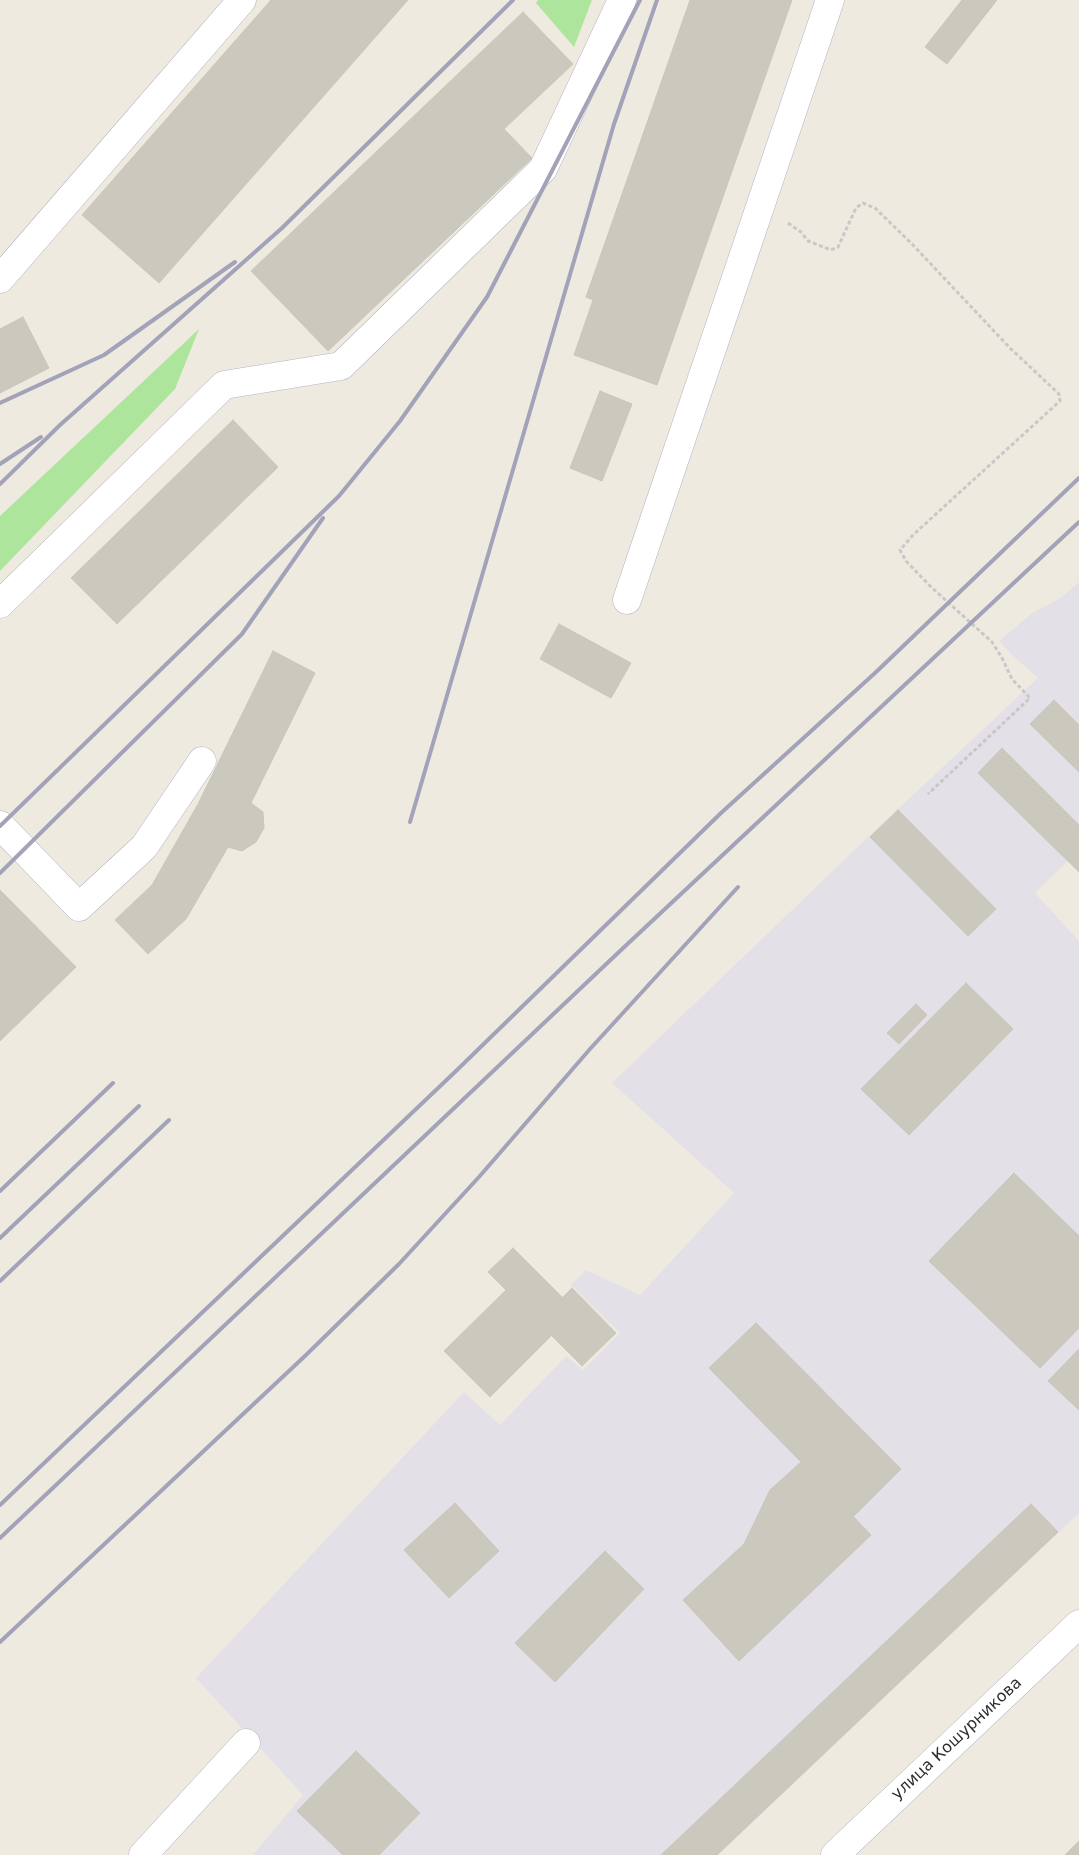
<!DOCTYPE html>
<meta charset="utf-8">
<style>
body{margin:0}
canvas{display:block;background:#efeae0}
</style>
<canvas width="1079" height="1855"></canvas>
<script>
const context = document.querySelector('canvas').getContext('2d');
context.lineJoin = 'round';
function fill(path, color) { context.fillStyle = color; context.fill(path, 'evenodd'); }
const toPath = rows => new Path2D(rows.map(r => 'M' + r).join(''));
function stroke(path, color, width, dash) { context.strokeStyle = color; context.lineWidth = width; context.lineCap = dash ? 'butt' : 'round'; context.setLineDash(dash || []); context.stroke(path); }
function label(font, color, halo, rows, align = 'center') {
  context.font = font + ' "DejaVu Sans",sans-serif'; context.lineWidth = 4.5; context.setLineDash([]); context.textBaseline = 'middle'; context.strokeStyle = halo; context.fillStyle = color; for (const [text, x, y, turn = 0] of rows) {
    context.save(); context.translate(x, y); context.rotate((+turn || 0) * Math.PI / 180); context.textAlign = isNaN(turn) ? turn : align; if (halo) context.strokeText(text, 0, 0); context.fillText(text, 0, 0); context.restore();
  }
}
fill(toPath([
 [1079,582,1079,850,1035,893,1079,941,1079,1513,718,1855,253,1855,303,1795,196,1678,464,1392,500,1425,566,1356,583,1370,620,1333,571,1285,586,1270,640,1295,734,1193,612,1083,868,837,1038,678,1011,654,999,641,1031,614,1062,597]
]), '#e3e0e8');
fill(toPath([
 [538,0,592,0,574,47,536,3],
 [199,329,175,389,0,571,0,516]
]), '#ade59d');
const building = toPath([
 [271,0,408,0,159,283,82,215,271,0],
 [690,0,792,0,657,385,574,355,593,300,586,297,690,0],
 [962,0,997,0,947,64,925,47,962,0],
 [523,12,573,64,504,129,532,158,328,351,251,271,523,12],
 [23,317,49,368,0,393,0,329,23,317],
 [600,391,632,404,602,481,570,468,600,391],
 [233,420,278,467,117,624,71,578,233,420],
 [559,624,631,663,611,698,540,659,559,624],
 [273,651,315,673,251,803,263,812,264,828,256,842,242,851,228,847,186,919,148,954,115,920,152,885,198,804,273,651],
 [1054,700,1079,725,1079,772,1030,724,1054,700],
 [1002,748,1079,825,1079,872,978,773,1002,748],
 [898,810,996,909,968,936,870,837,898,810],
 [0,890,76,967,0,1041,0,890],
 [966,983,1013,1029,909,1135,861,1089,966,983],
 [916,1004,927,1015,899,1044,887,1033,916,1004],
 [1014,1173,1079,1236,1079,1328,1040,1368,929,1261,1014,1173],
 [513,1248,562,1297,538,1322,552,1335,490,1397,444,1351,506,1290,488,1272,513,1248],
 [572,1288,616,1333,582,1366,538,1322,572,1288],
 [756,1323,901,1469,854,1516,709,1368,756,1323],
 [1079,1349,1079,1410,1048,1381,1079,1349],
 [801,1462,871,1535,739,1661,683,1600,744,1544,770,1490,801,1462],
 [455,1503,499,1551,449,1598,404,1550,455,1503],
 [1031,1504,1058,1532,717,1855,661,1855,1031,1504],
 [605,1551,644,1589,555,1682,515,1643,605,1551],
 [356,1751,420,1813,379,1855,343,1855,297,1811,356,1751],
 [1079,1841,1079,1855,1065,1855,1079,1841]
]);
fill(building, '#cbc8be');
stroke(building, '#cbc6b9', 1);
const minor = toPath([
 [0,279,242,0],
 [627,600,830,0],
 [0,604,224,385,341,366,543,169,622,0],
 [0,825,79,907,144,847,202,761],
 [143,1855,246,1743],
 [835,1855,1079,1624]
]);
stroke(minor, '#b3b4c1', 29);
stroke(toPath([
 [788,223,801,232,808,241,831,250,838,247,856,208,863,203,875,208,911,243,1010,348,1059,394,1060,401,914,534,900,550,906,561,930,586,992,642,1002,658,1012,679,1030,698,928,794]
]), '#c8c8c8', 3, [4, 2.5]);
stroke(minor, '#fff', 28);
stroke(toPath([
 [0,403,104,355,235,262],
 [0,464,41,437],
 [0,484,60,425,282,228,513,0],
 [410,822,614,124,657,0],
 [0,826,339,496,400,421,487,297,640,0],
 [0,873,242,634,323,518],
 [0,1191,113,1083],
 [0,1238,139,1106],
 [0,1281,169,1120],
 [0,1505,456,1071,721,813,875,673,1079,478],
 [0,1538,620,951,1079,522],
 [0,1642,306,1355,399,1264,479,1177,590,1049,738,887]
]), '#a2a3b8', 4);
label('16px', '#2d2d2d', '#fff', [
 ["улица Кошурникова",957,1739,-43]
]);
</script>
